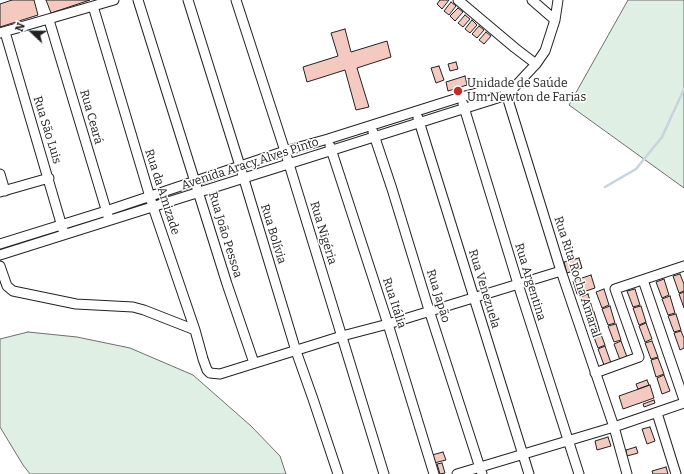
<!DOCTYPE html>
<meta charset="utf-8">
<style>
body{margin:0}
#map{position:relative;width:684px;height:474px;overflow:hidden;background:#fff;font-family:Bitter,serif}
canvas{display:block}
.north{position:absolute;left:12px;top:12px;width:40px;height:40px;-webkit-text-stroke:3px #fff;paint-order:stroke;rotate:292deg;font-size:11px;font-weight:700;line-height:16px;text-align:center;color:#222}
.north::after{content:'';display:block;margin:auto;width:14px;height:18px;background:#222;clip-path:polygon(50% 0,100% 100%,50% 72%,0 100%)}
</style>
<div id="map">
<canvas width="684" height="474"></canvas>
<div class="north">N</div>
</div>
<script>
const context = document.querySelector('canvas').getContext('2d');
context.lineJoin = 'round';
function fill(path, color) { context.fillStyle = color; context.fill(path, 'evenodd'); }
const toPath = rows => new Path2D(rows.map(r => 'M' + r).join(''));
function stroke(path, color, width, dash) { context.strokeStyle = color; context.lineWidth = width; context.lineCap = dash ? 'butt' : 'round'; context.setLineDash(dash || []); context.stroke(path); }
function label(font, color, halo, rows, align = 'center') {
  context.font = font + ' Bitter,serif'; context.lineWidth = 3; context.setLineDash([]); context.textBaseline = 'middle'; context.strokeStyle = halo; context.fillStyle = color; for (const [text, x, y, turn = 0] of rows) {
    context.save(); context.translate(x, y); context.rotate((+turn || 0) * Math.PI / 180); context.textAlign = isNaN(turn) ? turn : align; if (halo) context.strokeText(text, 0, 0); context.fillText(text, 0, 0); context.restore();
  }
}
const green = toPath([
 [628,0,684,0,684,188,569,105,628,0],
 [28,332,77,337,130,348,193,375,251,426,280,456,286,474,30,474,23,465,0,427,0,339,28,332]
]);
fill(green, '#e0efe3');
stroke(green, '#6f6f6f', 1);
stroke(toPath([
 [605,187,636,169,662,137,684,89]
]), '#c7d3dd', 2.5);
const building = toPath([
 [12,0,34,0,38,15,0,27,0,4,12,0],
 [46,0,90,0,51,13,46,0],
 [440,0,449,0,442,9,437,4,440,0],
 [451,2,456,6,449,15,444,11,451,2],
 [458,8,463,12,455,21,450,16,458,8],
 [465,15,470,19,463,27,458,23,465,15],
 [472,20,477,25,470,33,465,29,472,20],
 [479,26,484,30,477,38,472,34,479,26],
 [345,29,351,52,387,41,391,57,357,68,369,107,356,110,345,70,307,82,303,67,338,56,331,33,345,29],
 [486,32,491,36,484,44,479,40,486,32],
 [456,62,458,69,450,71,448,64,456,62],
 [439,66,444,80,436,83,431,68,439,66],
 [465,76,467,85,448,91,446,82,465,76],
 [579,258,582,268,567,273,564,262,579,258],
 [680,274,684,284,684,291,679,293,673,276,680,274],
 [591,275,595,288,577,294,573,281,591,275],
 [664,279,669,295,662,298,656,282,664,279],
 [604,289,609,305,602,308,596,292,604,289],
 [635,289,640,305,633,307,627,291,635,289],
 [684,292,684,308,679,294,684,292],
 [588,294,593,311,586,313,580,297,588,294],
 [670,296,675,313,668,315,662,299,670,296],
 [610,306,615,323,608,325,602,309,610,306],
 [641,306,646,322,639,325,633,308,641,306],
 [594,312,599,328,592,331,586,314,594,312],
 [676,314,681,330,674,332,668,316,676,314],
 [646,323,652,339,645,342,639,326,646,323],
 [616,324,621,340,614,342,608,326,616,324],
 [599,329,605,345,598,348,592,332,599,329],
 [681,331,684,338,684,348,680,350,674,333,681,331],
 [621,341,627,357,620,360,614,344,621,341],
 [652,341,658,357,651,359,645,343,652,341],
 [605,346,611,363,604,365,598,349,605,346],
 [658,358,664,374,656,377,651,360,658,358],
 [664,375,670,391,662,394,657,378,664,375],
 [647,380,649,385,638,389,636,384,647,380],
 [650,385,654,398,623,409,619,396,650,385],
 [654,400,655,403,644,407,643,404,654,400],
 [650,427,655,441,647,444,642,429,650,427],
 [608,437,611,446,597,450,595,441,608,437],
 [636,447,638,453,627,456,626,450,636,447],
 [443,452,446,460,434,463,432,455,443,452],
 [442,463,445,473,440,474,437,464,442,463],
 [666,467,668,474,653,474,652,471,666,467]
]);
fill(building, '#f3c9c0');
stroke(building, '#222', 1);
const minor = toPath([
 [138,0,227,284,254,363],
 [188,0,240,166,296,351,313,399,338,474],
 [236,0,285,151,384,474],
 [458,0,515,48,536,64],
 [532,0,555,20],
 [93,6,153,207,195,330,203,359,207,370,210,373,220,374,342,336,388,324,561,271],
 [49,20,108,216],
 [5,32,63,230],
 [0,33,114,0],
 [505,90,561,271,614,427,627,474],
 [463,104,518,284,579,474],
 [418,118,529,474],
 [373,132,392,189,429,310,482,474],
 [330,146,388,324,434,474],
 [0,174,5,191],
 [0,192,49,178],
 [0,244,106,211,285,151,328,139,461,97,504,86,513,88],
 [0,255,507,95,536,64,545,51,555,20,558,0],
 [0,266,7,286,13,291,76,304,133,307,144,310,195,330],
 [643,280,684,400],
 [595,373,639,357,615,289,684,266],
 [657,413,676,474],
 [457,474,614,427,684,403]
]);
stroke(minor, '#222', 11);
stroke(minor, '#fff', 9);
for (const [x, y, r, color] of [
 [458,91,5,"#c62828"]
]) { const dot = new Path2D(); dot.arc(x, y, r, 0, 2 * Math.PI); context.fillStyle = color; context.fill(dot); stroke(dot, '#fff', 1.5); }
label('12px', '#222', '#fff', [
 ["Unidade de Saúde",467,84],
 ["Um Newton de Farias",467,98]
], 'left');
label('12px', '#222', '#fff', [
 ["Rua Ceará",91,117,74],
 ["Rua São Luis",47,130,73],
 ["Avenida Aracy Alves Pinto",250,164,-18],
 ["Rua da Amizade",162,192,72],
 ["Rua Nigéria",323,233,73],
 ["Rua Bolívia",273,234,73],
 ["Rua João Pessoa",225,235,73],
 ["Rua Rita Rocha Amaral",577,277,72],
 ["Rua Argentina",530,282,73],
 ["Rua Venezuela",484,289,73],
 ["Rua Japão",438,296,73],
 ["Rua Itália",394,303,72]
]);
</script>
